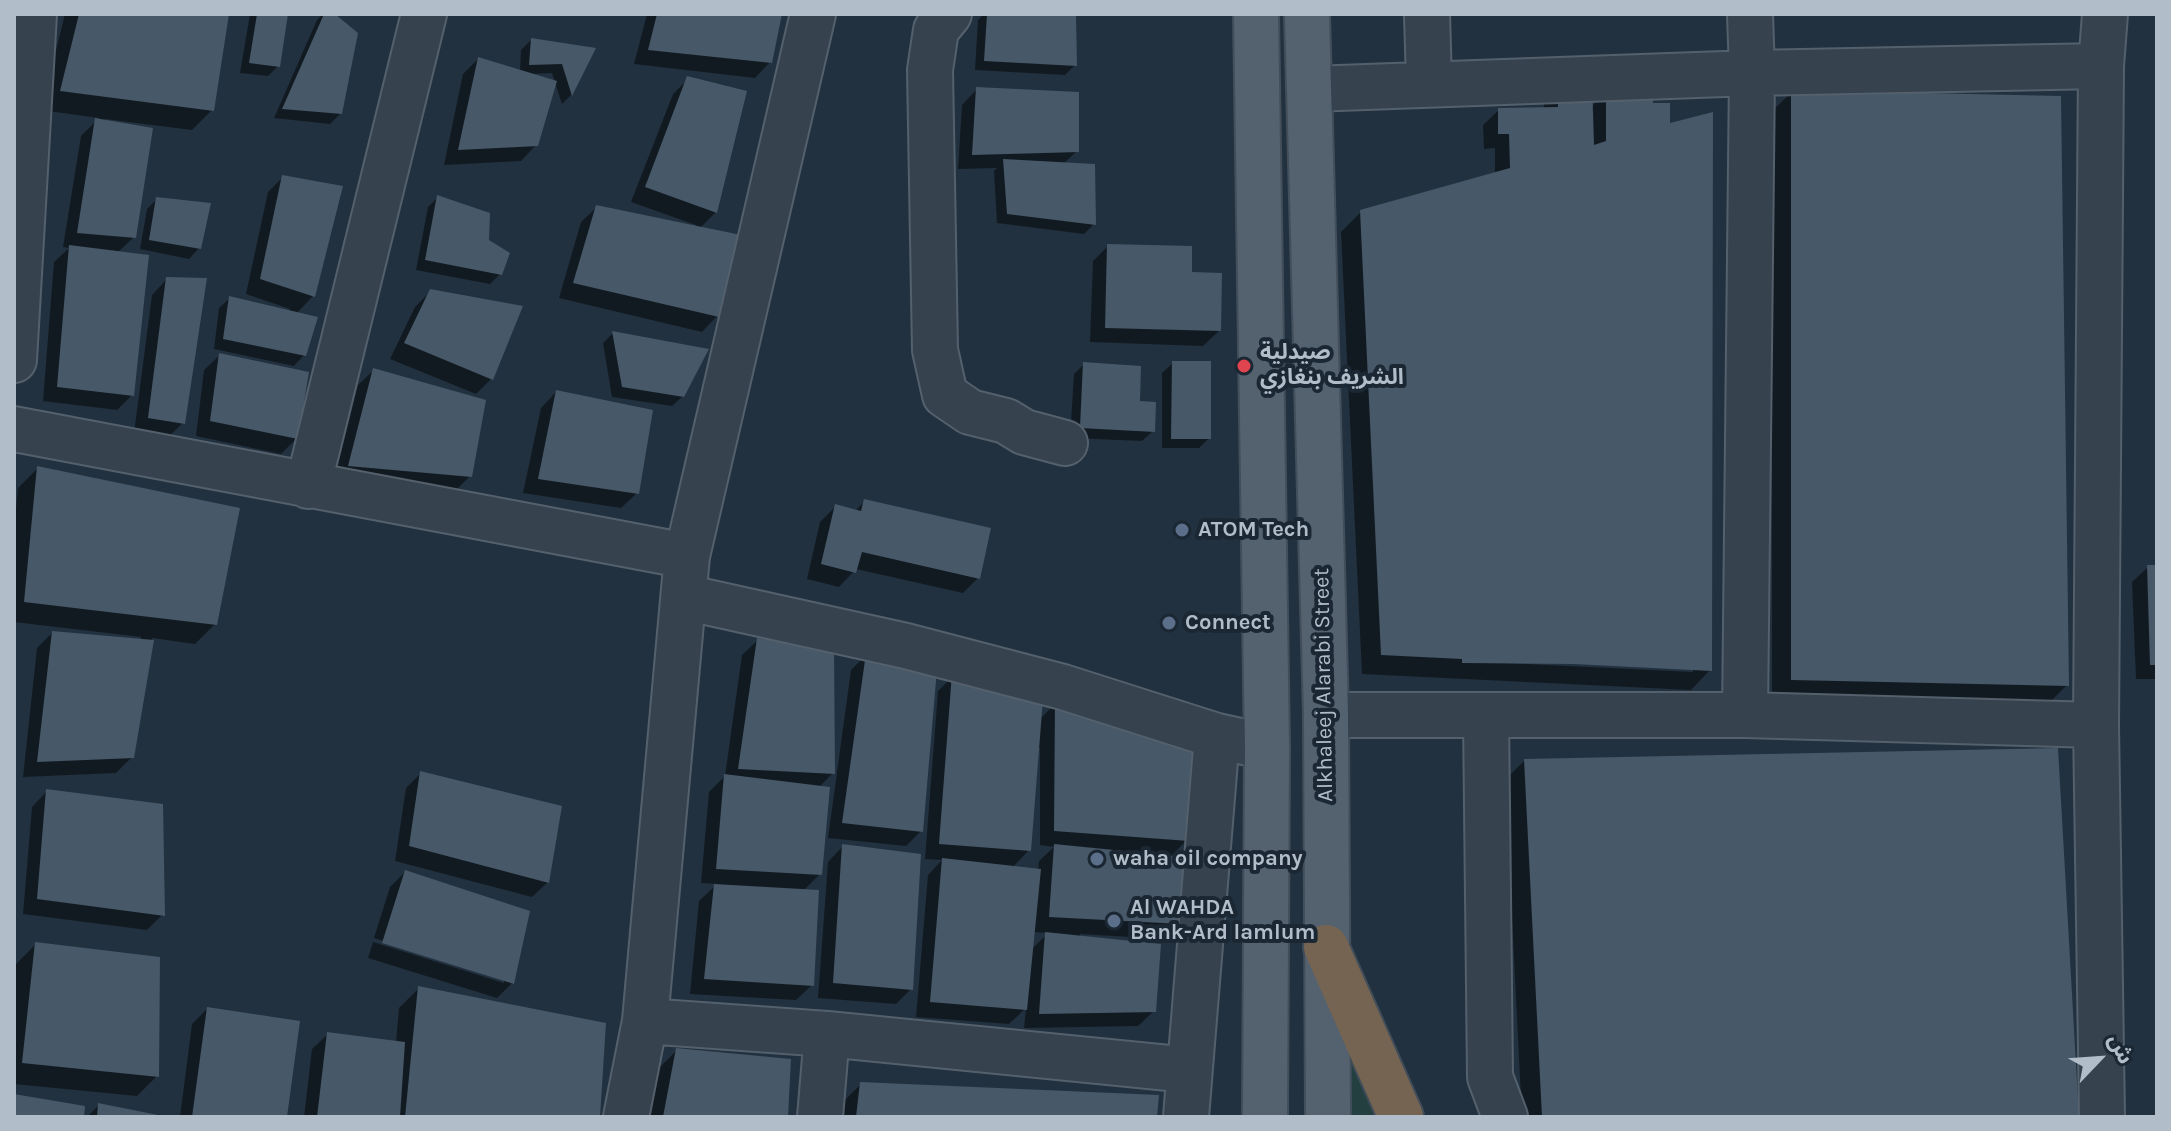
<!DOCTYPE html>
<meta charset="utf-8">
<style>
body{margin:0}
#map{position:relative;width:2171px;height:1131px;overflow:hidden;background:#22313f;font-family:Karla,"Noto Sans Arabic",sans-serif}
canvas{display:block}
.frame{position:absolute;inset:0;border:16px solid #b2bdca;pointer-events:none}
.north{position:absolute;left:2059px;top:1019px;width:80px;height:80px;-webkit-text-stroke:6px #1b2733;paint-order:stroke;rotate:65deg;font-size:22px;font-weight:700;line-height:32px;text-align:center;color:#b2bdca}
.north::after{content:'';display:block;margin:auto;width:28px;height:36px;background:#b2bdca;clip-path:polygon(50% 0,100% 100%,50% 72%,0 100%)}
</style>
<div id="map">
<canvas width="2171" height="1131"></canvas>
<div class="frame"></div>
<div class="north">ش</div>
</div>
<script>
const context = document.querySelector('canvas').getContext('2d');
context.lineJoin = 'round';
function fill(path, color) { context.fillStyle = color; context.fill(path, 'evenodd'); }
const toPath = rows => new Path2D(rows.map(r => 'M' + r).join(''));
function stroke(path, color, width, dash) { context.strokeStyle = color; context.lineWidth = width; context.lineCap = dash ? 'butt' : 'round'; context.setLineDash(dash || []); context.stroke(path); }
function label(font, color, halo, rows, align = 'center') {
  context.font = font + ' Karla,"Noto Sans Arabic",sans-serif'; context.lineWidth = 8; context.setLineDash([]); context.textBaseline = 'middle'; context.strokeStyle = halo; context.fillStyle = color; for (const [text, x, y, turn = 0] of rows) {
    context.save(); context.translate(x, y); context.rotate((+turn || 0) * Math.PI / 180); context.textAlign = isNaN(turn) ? turn : align; if (halo) context.strokeText(text, 0, 0); context.fillText(text, 0, 0); context.restore();
  }
}
fill(toPath([
 [1330,964,1396,1117,1332,1117]
]), '#243f40');
fill(toPath([
 [65,14,227,14,212,110,192,130,105,119,134,237,117,253,132,395,117,410,43,401,54,262,69,248,63,247,81,136,99,118,41,110],
 [250,14,286,14,278,66,268,76,240,73],
 [323,14,331,14,341,113,330,124,274,118,317,20],
 [647,14,780,14,770,62,755,78,634,64],
 [984,14,1074,14,1075,65,1065,75,975,70,978,20],
 [531,40,593,49,571,95,562,104,552,73,530,74,536,145,521,161,444,165,463,74,478,59,520,72,521,50],
 [688,79,716,212,699,229,717,316,702,332,559,298,581,222,597,207,695,228,696,225,631,202,673,94],
 [977,89,1077,151,1063,164,1094,224,1084,234,997,223,994,171,997,168,958,169,962,105],
 [1606,92,1651,105,1710,670,1691,690,1362,674,1341,232,1361,212,1495,174,1495,148,1484,149,1483,125,1499,110,1544,109,1544,98,1591,107],
 [1485,658,1693,668,1693,672,1485,662],
 [1792,92,2067,685,2047,705,1772,699,1772,111],
 [283,177,313,296,296,314,304,355,294,366,214,349,219,308,230,298,289,312,290,309,246,294,268,192],
 [438,197,487,241,500,274,490,284,416,270,428,207],
 [157,199,199,248,189,259,140,249,147,209],
 [1108,246,1219,331,1203,346,1090,342,1093,261],
 [167,279,183,423,167,438,134,433,152,295],
 [431,291,491,379,476,394,390,359,415,307],
 [613,333,683,396,672,406,612,397,603,343],
 [220,355,297,438,281,454,196,436,204,370],
 [1173,363,1209,438,1199,448,1162,448,1162,373],
 [1084,364,1138,403,1153,431,1142,441,1070,438,1074,374],
 [374,370,470,476,455,491,334,481,358,385],
 [556,392,637,493,621,508,523,493,541,408],
 [38,468,215,624,195,644,152,638,132,757,116,773,23,777,37,648,52,633,141,641,141,637,14,622,14,529,18,488],
 [865,501,978,578,963,593,856,569,839,587,807,579,820,522,836,506,855,511],
 [2148,567,2157,567,2157,679,2136,679,2132,582],
 [758,640,833,773,818,788,820,874,803,891,812,985,796,1000,690,994,699,901,717,884,701,883,709,792,725,776,742,655],
 [866,655,921,831,906,846,828,838,851,670],
 [953,676,1039,720,1055,704,1187,840,1170,857,1179,923,1164,939,1080,934,1079,938,1154,1011,1138,1026,1024,1028,1026,1008,1009,1024,916,1017,928,875,942,860,925,859,938,691],
 [1037,748,1040,748,1040,845,1054,847,1039,861,1038,871,1012,868,1029,850],
 [1032,932,1048,933,1031,950],
 [1525,760,2077,1117,1522,1117,1505,780],
 [421,773,548,882,532,897,395,861,406,788],
 [47,791,162,915,147,930,23,914,32,807],
 [843,846,911,989,896,1004,818,998,828,862],
 [405,872,512,983,497,998,368,958,373,942,504,983,504,978,374,938,390,887],
 [36,944,157,1076,137,1096,14,1084,16,964],
 [419,988,598,1117,304,1117,312,1049,328,1034,396,1042,399,1008],
 [207,1009,285,1117,180,1117,192,1024],
 [677,1050,786,1117,648,1117,657,1070],
 [861,1084,1155,1117,839,1117,841,1104],
 [99,1105,160,1117,87,1117]
]), '#0007');
fill(toPath([
 [79,14,229,14,214,111,60,91],
 [257,14,288,14,280,67,249,63],
 [324,14,335,14,358,33,342,114,282,109],
 [657,14,782,14,772,63,648,50],
 [987,14,1076,14,1077,66,984,61],
 [531,38,596,48,572,96,562,64,529,65],
 [478,57,557,81,538,146,458,150],
 [687,76,747,91,717,213,645,187],
 [1592,80,1594,145,1606,141,1606,90,1653,90,1653,103,1670,103,1670,123,1713,112,1712,671,1573,664,1462,663,1462,659,1381,655,1360,210,1510,168,1509,134,1498,134,1498,108,1558,107,1558,81],
 [976,87,1079,92,1079,152,972,155],
 [1791,90,2061,96,2069,686,1791,680],
 [95,118,153,128,136,238,77,233],
 [1003,159,1095,164,1096,225,1007,214],
 [282,175,343,186,315,297,260,279],
 [437,195,490,213,489,240,510,253,502,275,425,260],
 [156,197,211,203,201,249,149,240],
 [596,205,741,235,719,317,573,283],
 [1107,244,1192,246,1192,272,1222,273,1221,331,1105,328],
 [69,245,149,255,134,396,57,387],
 [166,277,207,278,185,424,148,418],
 [430,289,523,306,493,380,404,343],
 [229,296,318,317,306,356,223,339],
 [612,331,709,349,684,397,622,387],
 [219,353,309,372,298,439,210,421],
 [1172,361,1211,361,1211,439,1171,439],
 [1083,362,1141,366,1140,401,1156,402,1155,432,1080,428],
 [373,368,486,400,472,477,348,466],
 [556,390,653,410,639,494,538,479],
 [37,466,240,508,217,625,24,602],
 [864,499,991,528,980,579,862,552,856,573,821,564,835,504,861,511],
 [2147,565,2157,565,2157,665,2150,665],
 [52,631,154,640,134,758,37,762],
 [757,638,834,646,835,774,738,769],
 [866,653,937,669,923,832,842,823],
 [952,673,1043,699,1031,851,939,844],
 [1055,702,1194,747,1189,841,1054,831],
 [2058,748,2079,1117,1542,1117,1524,759],
 [420,771,562,806,549,883,409,846],
 [724,774,830,787,822,875,716,869],
 [46,789,163,804,165,916,37,899],
 [842,844,921,854,913,990,833,983],
 [1054,844,1184,857,1181,924,1049,917],
 [942,858,1041,869,1027,1010,930,1002],
 [405,870,530,911,514,984,382,943],
 [714,884,819,890,814,986,704,979],
 [1045,932,1161,944,1156,1012,1039,1014],
 [35,942,160,957,159,1077,22,1063],
 [418,986,606,1023,600,1117,405,1117],
 [207,1007,300,1021,287,1117,192,1117],
 [327,1032,405,1042,400,1117,317,1117],
 [676,1048,791,1059,788,1117,663,1117],
 [860,1082,1159,1095,1157,1117,856,1117],
 [14,1094,85,1106,84,1117,14,1117],
 [98,1103,163,1116,162,1117,97,1117]
]), '#475868');
const minor = toPath([
 [949,14,936,30,930,70,935,350,945,395,970,412,1006,421,1024,432,1065,443],
 [1427,14,1429,83],
 [1750,14,1752,73,1745,715,2096,725],
 [1311,89,1752,73,2101,66],
 [14,360,34,14],
 [14,429,687,556],
 [308,486,424,14],
 [684,597,906,646,1063,687,1217,736,1267,747],
 [1326,715,1745,715],
 [1486,715,1490,1077,1505,1117],
 [645,1021,827,1034,1189,1070],
 [626,1117,645,1021,687,556,813,14],
 [820,1117,827,1034],
 [1186,1117,1217,736],
 [2102,1117,2096,725,2101,66,2105,14]
]);
const major = toPath([
 [1256,14,1267,747,1265,1117],
 [1307,14,1326,715,1328,1117]
]);
const highway = toPath([
 [1326,947,1401,1117]
]);
stroke(minor, '#54606c', 48);
stroke(major, '#424e5a', 48);
stroke(highway, '#414d59', 48);
stroke(minor, '#36424e', 44);
stroke(major, '#54626f', 44);
stroke(highway, '#756452', 44);
for (const [x, y, r, color] of [
 [1244,366,8,"#e0444e"],
 [1182,530,8,"#5c6f8a"],
 [1169,623,8,"#5c6f8a"],
 [1097,859,8,"#5c6f8a"],
 [1114,921,8,"#5c6f8a"]
]) { const dot = new Path2D(); dot.arc(x, y, r, 0, 2 * Math.PI); context.fillStyle = color; context.fill(dot); stroke(dot, '#1b2733', 3); }
label('bold 22px', '#b2bdca', '#1b2733', [
 ["صيدلية",1260,353],
 ["الشريف بنغازي",1260,378],
 ["ATOM Tech",1198,530],
 ["Connect",1185,623],
 ["waha oil company",1113,859],
 ["Al WAHDA",1130,908],
 ["Bank-Ard lamlum",1130,933]
], 'left');
label('22px', '#b2bdca', '#1b2733', [
 ["Alkhaleej Alarabi Street",1324,685,-91]
]);
</script>
